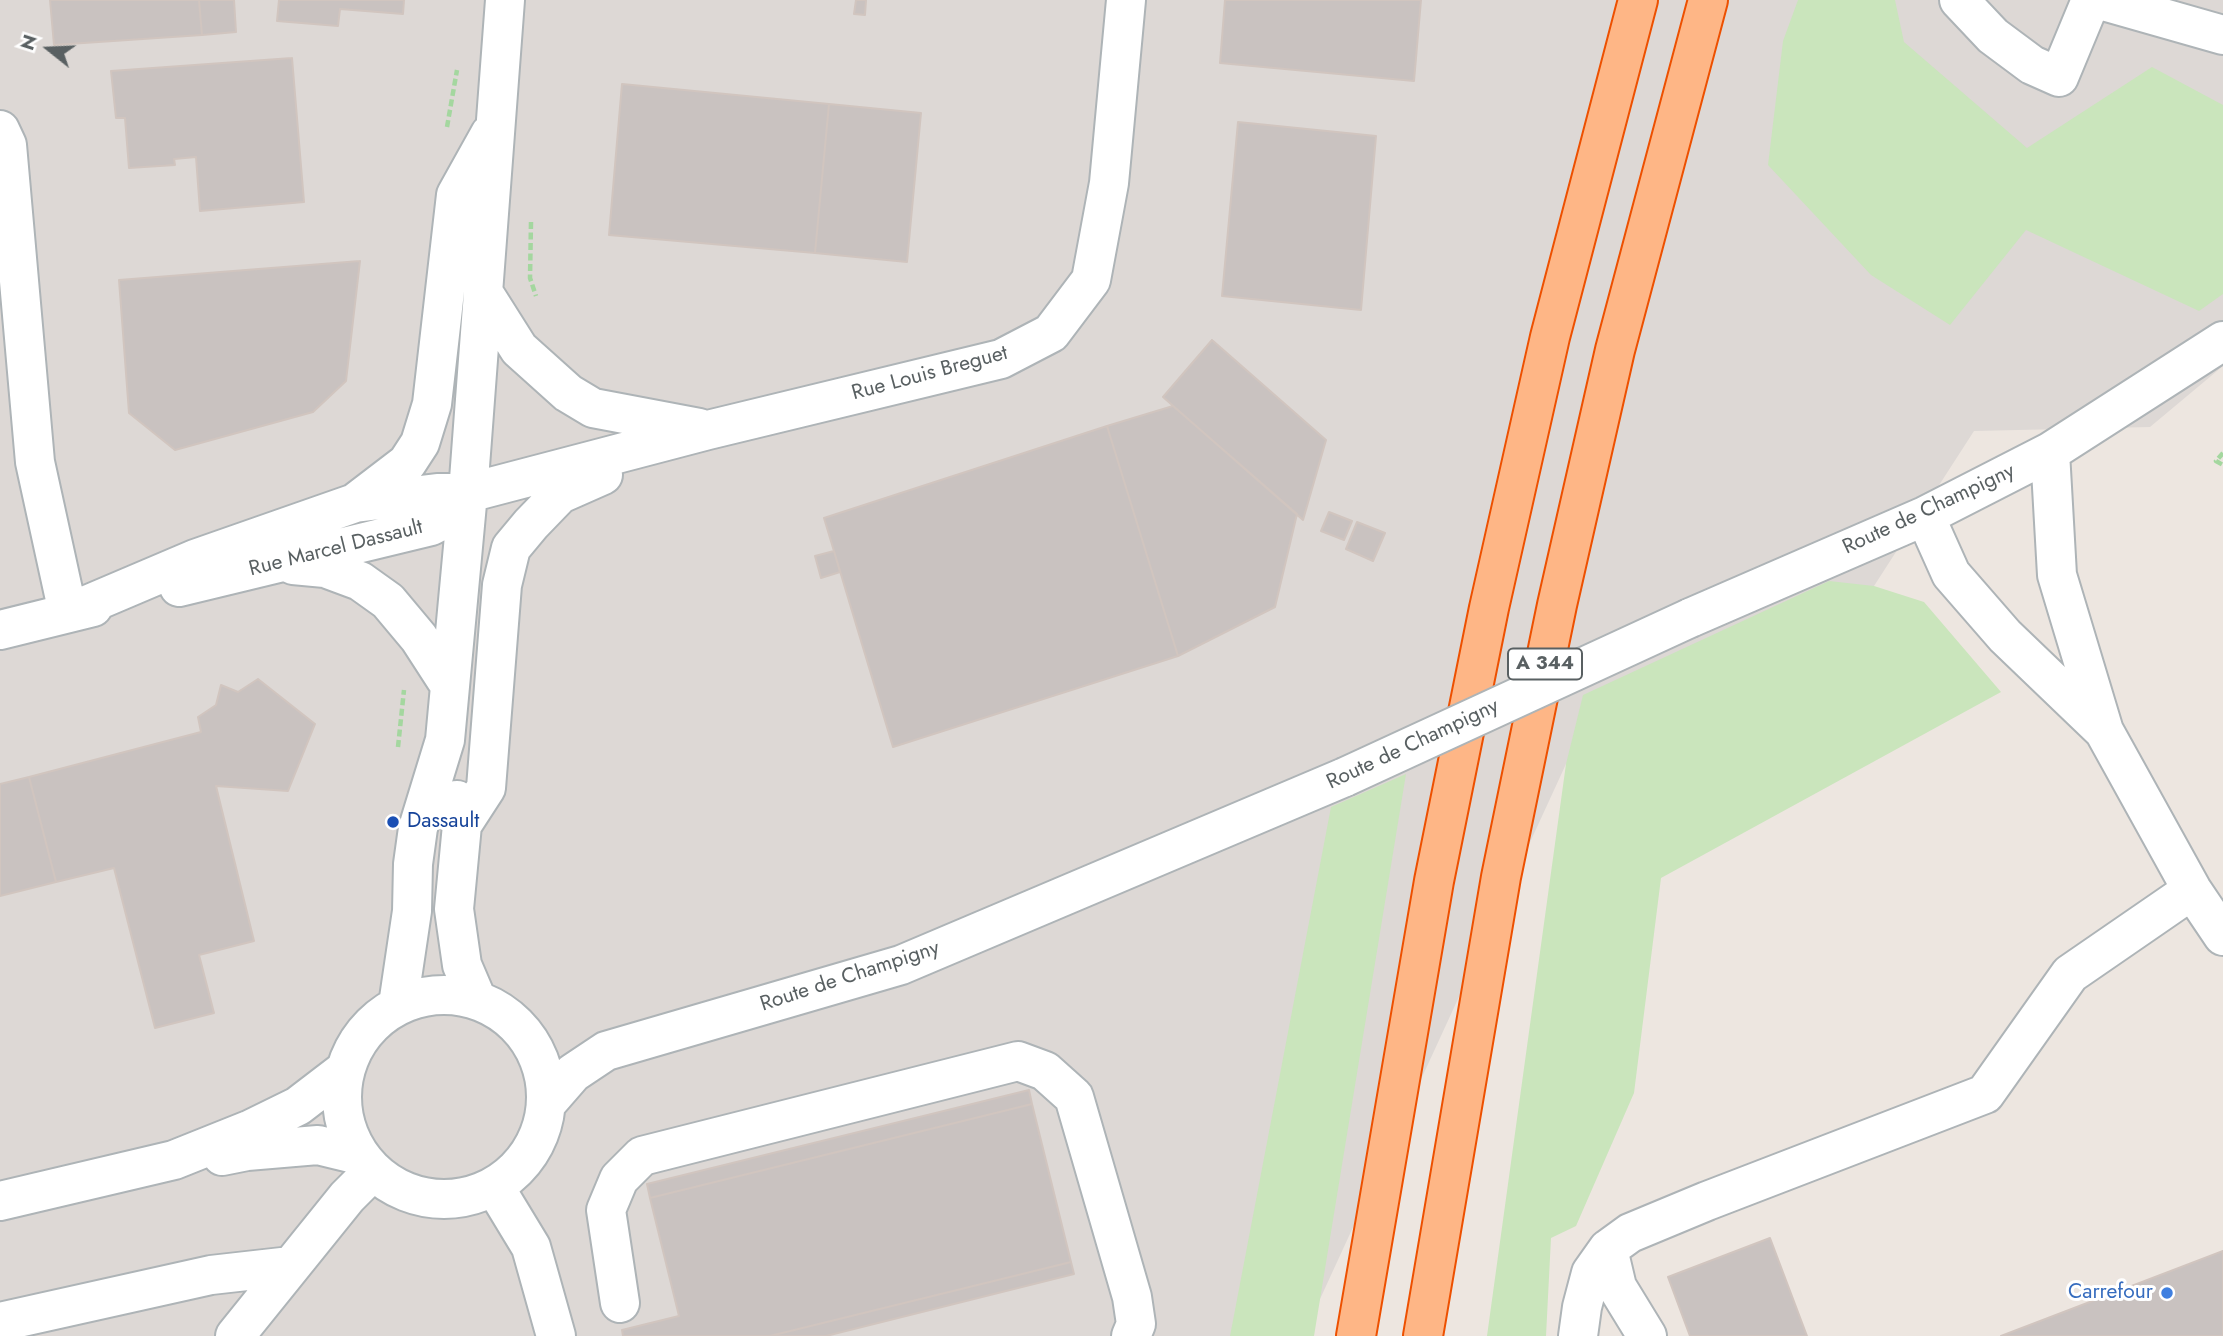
<!DOCTYPE html>
<style>
body{margin:0}
#map{position:relative;width:2223px;height:1336px;overflow:hidden;background:#ede6e0;font-family:Jost,sans-serif}
canvas{display:block}
.north{position:absolute;left:14px;top:14px;width:70px;height:70px;-webkit-text-stroke:5px #fff;paint-order:stroke;rotate:288deg;font-size:19px;font-weight:700;line-height:28px;text-align:center;color:#596062}
.north::after{content:'';display:block;margin:auto;width:24px;height:32px;background:#596062;clip-path:polygon(50% 0,100% 100%,50% 72%,0 100%)}
</style>
<div id="map">
<canvas width="2223" height="1336"></canvas>
<div class="north">N</div>
</div>
<script>
const context = document.querySelector('canvas').getContext('2d');
context.lineJoin = 'round';
function fill(path, color) { context.fillStyle = color; context.fill(path, 'evenodd'); }
const toPath = rows => new Path2D(rows.map(r => 'M' + r).join(''));
function stroke(path, color, width, dash) { context.strokeStyle = color; context.lineWidth = width; context.lineCap = dash ? 'butt' : 'round'; context.setLineDash(dash || []); context.stroke(path); }
function label(font, color, halo, rows, align = 'center') {
  context.font = font + ' Jost,sans-serif'; context.lineWidth = 6; context.setLineDash([]); context.textBaseline = 'middle'; context.strokeStyle = halo; context.fillStyle = color; for (const [text, x, y, turn = 0] of rows) {
    context.save(); context.translate(x, y); context.rotate((+turn || 0) * Math.PI / 180); context.textAlign = isNaN(turn) ? turn : align; if (halo) context.strokeText(text, 0, 0); context.fillText(text, 0, 0); context.restore();
  }
}
fill(toPath([
 [0,0,2223,0,2223,366,2150,427,1974,431,1874,586,1566,764,1303,1336,0,1336]
]), '#ddd8d5');
fill(toPath([
 [1798,0,1895,0,1904,42,2027,148,2152,67,2223,105,2223,294,2199,311,2026,230,1950,325,1871,275,1768,165,1783,41],
 [1829,581,1874,586,1924,602,2001,692,1661,878,1634,1093,1576,1226,1551,1238,1546,1336,1487,1336,1566,764,1583,695],
 [1406,774,1314,1336,1230,1336,1331,807]
]), '#cae5bc');
const building = toPath([
 [50,0,199,0,202,35,54,45,50,0],
 [199,0,234,0,236,32,202,35,199,0],
 [279,0,404,0,403,14,340,9,338,26,277,21,279,0],
 [856,0,866,0,865,15,854,14,856,0],
 [1225,0,1421,0,1414,81,1220,63,1225,0],
 [292,58,304,202,200,211,196,157,174,159,175,165,129,168,125,118,116,118,111,71,292,58],
 [622,84,829,104,815,253,609,235,622,84],
 [829,104,921,113,907,262,815,253,829,104],
 [1238,122,1376,136,1361,310,1222,296,1238,122],
 [360,261,346,381,313,412,175,450,129,413,119,280,360,261],
 [1212,340,1326,440,1303,520,1163,397,1212,340],
 [1173,406,1297,514,1275,607,1178,656,1107,426,1173,406],
 [1107,426,1178,656,893,747,824,518,1107,426],
 [1329,512,1352,521,1344,540,1321,531,1329,512],
 [1357,522,1385,533,1373,561,1346,549,1357,522],
 [834,551,840,572,821,578,815,556,834,551],
 [258,679,315,724,288,791,216,786,254,941,199,955,214,1013,155,1028,114,868,56,882,29,777,201,732,198,717,216,705,221,685,238,692,258,679],
 [29,777,56,882,0,896,0,784,29,777],
 [1029,1090,1032,1104,650,1198,647,1184,1029,1090],
 [1032,1104,1071,1262,770,1336,623,1336,622,1330,679,1316,650,1198,1032,1104],
 [1770,1238,1807,1336,1690,1336,1668,1277,1770,1238],
 [2223,1251,2223,1336,2001,1336,2223,1251],
 [1071,1262,1074,1274,826,1336,770,1336,1071,1262]
]);
fill(building, '#c9c2c0');
stroke(building, '#d1c5bf', 2);
const minor = toPath([
 [1959,0,1993,36,2032,65,2059,77,2091,0],
 [2100,0,2223,35],
 [0,130,7,145,35,462,68,613,195,559,355,503,437,493,468,493,708,430,1001,359,1051,333,1091,280,1109,183,1126,0],
 [483,292,519,349,568,393,593,408,699,428],
 [2050,452,2057,575,2104,731,2192,890,2223,936],
 [356,502,407,463,420,443,432,404,456,195,490,134],
 [1925,516,1951,574,2005,636,2103,730],
 [293,565,325,568,360,581,388,601,419,638,450,686],
 [179,587,431,526,446,518,468,493],
 [1690,618,1925,516,2050,452,2223,341],
 [0,630,93,607],
 [457,800,462,825,454,909,462,965,477,1000],
 [462,825,486,788,502,585,511,548,531,524,560,494,603,475],
 '342 1097a102 102 0 1 1 204 0a102 102 0 1 1-204 0Z',
 [398,1005,412,911,413,864,418,828,445,740,468,493,505,0],
 [546,1104,573,1073,606,1051,901,965,1345,777],
 [222,1156,247,1151,318,1145,359,1155],
 [494,1186,531,1247,556,1336],
 [0,1201,174,1160,249,1130,298,1106,345,1070],
 [1608,1249,1617,1287,1647,1336],
 [620,1303,606,1210,619,1179,642,1156,1018,1061,1045,1071,1074,1097,1132,1297,1136,1324,1131,1336],
 [0,1322,211,1275,291,1266],
 [235,1336,347,1197,373,1171],
 [1578,1336,1582,1307,1591,1273,1608,1249,1630,1233,1707,1201,1985,1094,2070,974,2192,890]
]);
const highway = toPath([
 [1356,1336,1434,881,1489,608,1550,337,1638,0],
 [1423,1336,1501,877,1557,605,1615,350,1708,0]
]);
stroke(minor, '#aeb4b7', 42);
stroke(highway, '#ed5000', 42);
stroke(toPath([
 [447,127,457,70],
 [531,222,530,278,536,296],
 [2223,453,2216,461,2223,465],
 [398,747,404,690]
]), '#a4d79f', 4.5, [7, 3.5]);
stroke(minor, '#fff', 38);
stroke(highway, '#feb686', 38);
const minorBridge = toPath([
 [1345,777,1690,618]
]);
stroke(minorBridge, '#aeb4b7', 42, []);
stroke(minorBridge, '#fff', 38);
for (const [x, y, r, color] of [
 [393,822,7,"#1a4fb4"],
 [2167,1293,7,"#3f7fe0"]
]) { const dot = new Path2D(); dot.arc(x, y, r, 0, 2 * Math.PI); context.fillStyle = color; context.fill(dot); stroke(dot, '#fff', 2.5); }
for (const [x, y, w] of [
 [1545,664,74]
]) { const box = new Path2D(); box.roundRect(x - w / 2, y - 15.5, w, 31, 5); context.fillStyle = '#fff'; context.fill(box); stroke(box, '#596062', 2); }
label('bold 19px', '#596062', null, [
 ["A 344",1545,664]
]);
label('21px', '#596062', '#fff', [
 ["Rue Louis Breguet",930,374,-15],
 ["Route de Champigny",1929,510,-25],
 ["Rue Marcel Dassault",336,549,-14],
 ["Route de Champigny",1413,745,-25],
 ["Route de Champigny",850,977,-18]
]);
label('21px', '#164399', '#fff', [
 ["Dassault",407,822]
], 'left');
label('21px', '#366cbe', '#fff', [
 ["Carrefour",2153,1293]
], 'right');
</script>
